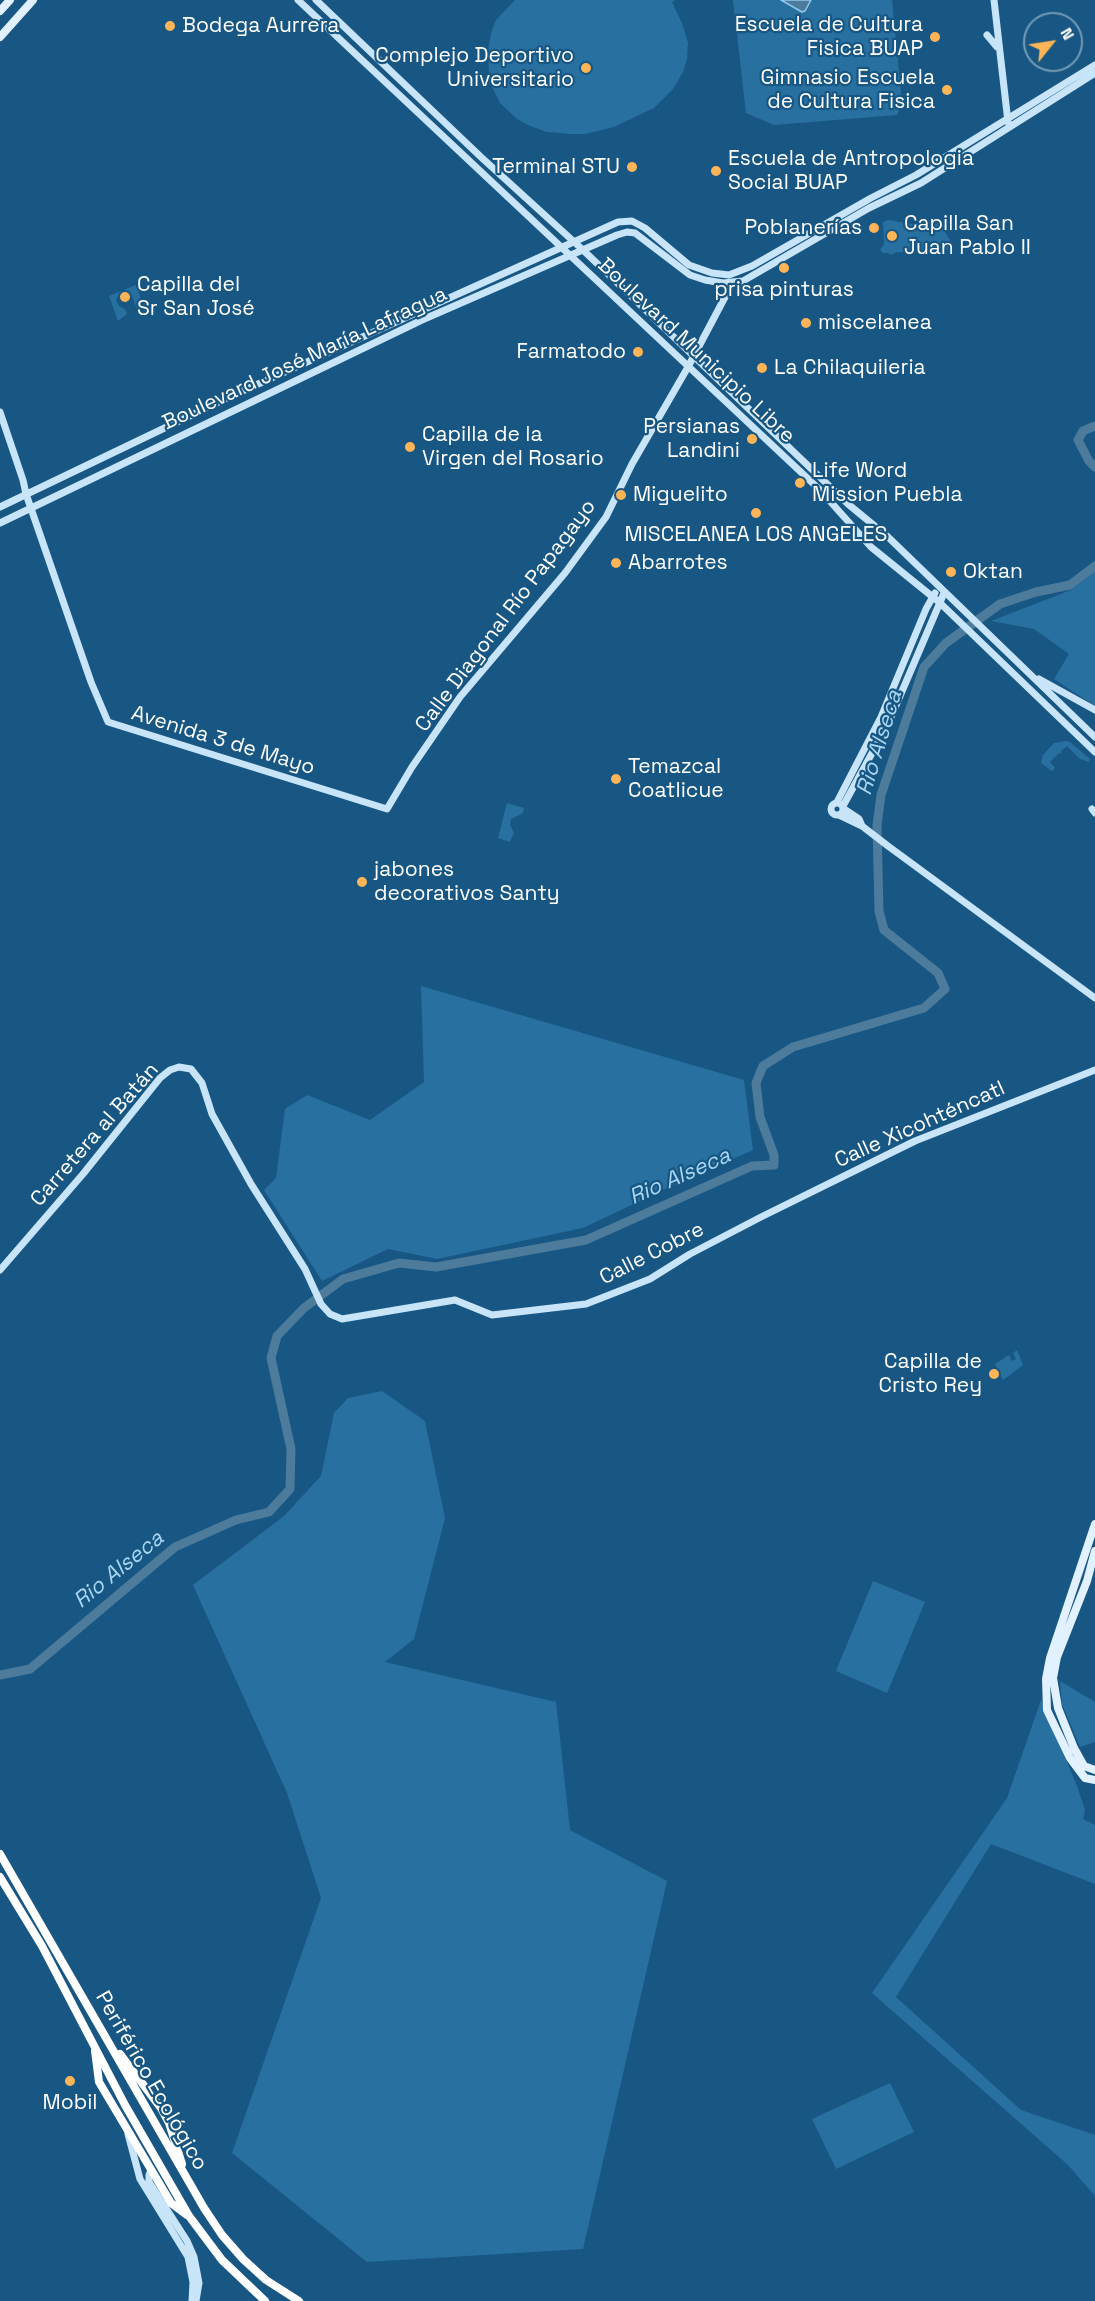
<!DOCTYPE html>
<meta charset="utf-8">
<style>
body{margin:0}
#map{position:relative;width:1095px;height:2301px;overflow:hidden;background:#185783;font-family:"Space Grotesk",sans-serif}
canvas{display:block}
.north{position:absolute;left:1023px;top:12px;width:60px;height:60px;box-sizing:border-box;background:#185783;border:2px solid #749ab5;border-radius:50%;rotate:60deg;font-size:16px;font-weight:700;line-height:24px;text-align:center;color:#fff}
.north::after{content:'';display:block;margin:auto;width:21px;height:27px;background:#ffb557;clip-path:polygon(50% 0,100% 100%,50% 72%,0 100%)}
</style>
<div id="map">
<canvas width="1095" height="2301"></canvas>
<div class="north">N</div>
</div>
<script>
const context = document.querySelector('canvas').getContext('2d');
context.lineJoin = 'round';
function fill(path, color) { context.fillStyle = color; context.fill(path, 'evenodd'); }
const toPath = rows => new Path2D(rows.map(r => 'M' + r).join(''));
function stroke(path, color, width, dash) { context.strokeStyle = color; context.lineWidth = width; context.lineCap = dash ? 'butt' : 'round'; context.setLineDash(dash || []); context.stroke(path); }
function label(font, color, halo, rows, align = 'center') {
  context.font = font + ' "Space Grotesk",sans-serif'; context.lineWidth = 4.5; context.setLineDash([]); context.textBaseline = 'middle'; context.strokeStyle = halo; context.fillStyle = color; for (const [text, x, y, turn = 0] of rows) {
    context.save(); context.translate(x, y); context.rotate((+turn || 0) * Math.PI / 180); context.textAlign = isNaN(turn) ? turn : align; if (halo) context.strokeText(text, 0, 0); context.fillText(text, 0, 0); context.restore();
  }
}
fill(toPath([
 [515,0,675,0,672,2,682,23,688,43,687,59,683,72,673,89,654,108,614,127,585,134,570,134,547,132,530,126,517,119,500,103,491,85,489,73,488,50,491,33,496,20],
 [733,0,892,0,902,103,897,115,774,125,746,113],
 [888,220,924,226,940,223,954,247,937,254,897,252,891,255,888,253,883,253,880,250,884,244,883,222],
 [136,285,144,307,137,309,131,293,126,291,119,294,116,300,119,306,125,309,127,314,118,321,109,296],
 [1095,572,1095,706,1054,679,1069,654,1034,629,991,621,1071,590],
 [1066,741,1070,742,1090,759,1089,762,1080,759,1067,746,1061,751,1061,754,1059,753,1050,762,1055,768,1052,771,1041,763,1043,755,1054,743],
 [507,803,524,808,523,813,511,819,510,825,514,833,510,842,498,838],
 [421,986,744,1080,753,1150,663,1190,583,1228,437,1259,388,1249,322,1281,264,1190,276,1178,285,1109,307,1095,370,1120,424,1082],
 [1017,1350,1023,1365,1003,1380,995,1364,1009,1355,1012,1361,1016,1359,1013,1353],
 [382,1391,425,1421,445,1518,414,1639,385,1662,556,1702,570,1830,667,1881,583,2249,367,2262,232,2153,321,1898,287,1793,193,1585,284,1516,321,1476,334,1413,348,1398],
 [873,1581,925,1602,887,1693,836,1671],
 [1060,1681,1095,1702,1095,1742,1080,1747,1062,1704],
 [1041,1700,1077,1786,1085,1810,1083,1819,1095,1825,1095,1884,991,1844,896,1997,1021,2110,1095,2135,1095,2196,1068,2165,872,1993,1007,1798],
 [890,2083,914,2132,836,2169,812,2119]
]), '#2770a0');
const water = toPath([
 [781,0,811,0,805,11,802,12,781,0]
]);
fill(water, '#4c7b9b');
stroke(water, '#8fc9ee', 1.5);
stroke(toPath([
 [1095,426,1083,431,1078,440,1089,461,1095,467],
 [0,1675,30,1669,175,1547,236,1520,269,1512,290,1489,291,1449,271,1358,277,1336,304,1308,343,1279,399,1263,436,1267,586,1240,752,1166,774,1165,774,1155,760,1117,756,1083,763,1066,793,1047,924,1008,945,989,938,973,884,930,879,911,877,825,881,795,924,667,946,643,1000,604,1036,592,1070,585,1095,566]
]), '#4c7b9b', 9);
stroke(toPath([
 [298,0,820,490,871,547,939,602,1095,752],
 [316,0,482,158,583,250,848,504,888,537,1095,737],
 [994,0,1008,122],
 [987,35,997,47],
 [0,412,23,480,26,494,91,682,108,722,387,809,412,767,460,697,565,573,606,517,632,464,688,367,733,282],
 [0,507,227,398,618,222,632,221,645,228,689,265,712,273,729,275,752,266,871,198,916,175,1095,65],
 [0,523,422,320,617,235,627,232,635,233,690,275,705,280,723,283,743,281,869,208,921,183,1095,73],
 [1039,679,1095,710],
 [837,802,881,717,926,609,935,593],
 '831 809a6 6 0 1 1 12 0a6 6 0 1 1-12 0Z',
 [843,806,888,724,944,593],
 [844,809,859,819,862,826,888,846,1095,998],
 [1092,809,1095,813],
 [839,815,862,826],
 [0,1270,83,1174,160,1078,170,1070,179,1067,191,1069,202,1083,212,1114,251,1184,305,1269,321,1304,330,1314,342,1319,455,1300,492,1315,586,1304,650,1279,690,1254,761,1217,915,1141,1095,1070],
 [128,2134,140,2179,188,2257,193,2282,192,2301],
 [151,2170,149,2175,149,2182,187,2241,194,2257,199,2283,196,2301]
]), '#c8e4f9', 7);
stroke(toPath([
 [0,11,10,0],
 [0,37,33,0],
 [1095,1524,1050,1658,1046,1679,1047,1710,1070,1758,1085,1778,1095,1780],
 [1095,1551,1087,1581,1057,1657,1053,1678,1058,1708,1074,1748,1084,1766,1095,1770]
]), '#e1f1ff', 8);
stroke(toPath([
 [0,1854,204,2208,222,2235,243,2259,266,2280,299,2301],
 [0,1877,42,1946,125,2105,189,2216,222,2260,265,2301],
 [95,2051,99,2082,171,2203,187,2215],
 [120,2054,161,2108,169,2123,182,2164]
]), '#fff', 8);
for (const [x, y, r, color] of [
 [170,26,6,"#ffb557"],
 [935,37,6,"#ffb557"],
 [586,68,6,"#ffb557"],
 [947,90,6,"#ffb557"],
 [632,167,6,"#ffb557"],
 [716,171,6,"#ffb557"],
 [874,228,6,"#ffb557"],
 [892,236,6,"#ffb557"],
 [784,268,6,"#ffb557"],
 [125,297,6,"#ffb557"],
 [806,323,6,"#ffb557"],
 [638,352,6,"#ffb557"],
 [762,368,6,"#ffb557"],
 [752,439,6,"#ffb557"],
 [410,447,6,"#ffb557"],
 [800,483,6,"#ffb557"],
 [621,495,6,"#ffb557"],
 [756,513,6,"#ffb557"],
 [616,563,6,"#ffb557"],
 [951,572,6,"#ffb557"],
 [616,779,6,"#ffb557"],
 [362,882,6,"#ffb557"],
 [994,1374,6,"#ffb557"],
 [70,2081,6,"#ffb557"]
]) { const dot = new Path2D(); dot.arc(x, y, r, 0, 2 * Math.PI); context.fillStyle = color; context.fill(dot); stroke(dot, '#185783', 2); }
label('21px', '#fff', '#185783', [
 ["Escuela de Cultura",923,25,"right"],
 ["Fisica BUAP",923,49,"right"],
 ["Bodega Aurrera",182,26],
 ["Complejo Deportivo",574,56,"right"],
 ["Universitario",574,80,"right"],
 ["Gimnasio Escuela",935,78,"right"],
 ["de Cultura Fisica",935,102,"right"],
 ["Escuela de Antropologia",728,159],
 ["Social BUAP",728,183],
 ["Terminal STU",620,167,"right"],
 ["Capilla San",904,224],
 ["Juan Pablo II",904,248],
 ["Poblanerías",862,228,"right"],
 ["Capilla del",137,285],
 ["Sr San José",137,309],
 ["prisa pinturas",784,290,"center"],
 ["miscelanea",818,323],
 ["Farmatodo",626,352,"right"],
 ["La Chilaquileria",774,368],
 ["Persianas",740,427,"right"],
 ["Landini",740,451,"right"],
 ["Capilla de la",422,435],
 ["Virgen del Rosario",422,459],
 ["Life Word",812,471],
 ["Mission Puebla",812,495],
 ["Miguelito",633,495],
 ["MISCELANEA LOS ANGELES",756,535,"center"],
 ["Abarrotes",628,563],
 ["Oktan",963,572],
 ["Temazcal",628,767],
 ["Coatlicue",628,791],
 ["jabones",374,870],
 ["decorativos Santy",374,894],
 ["Capilla de",982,1362,"right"],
 ["Cristo Rey",982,1386,"right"],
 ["Mobil",70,2103,"center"]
], 'left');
label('21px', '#fff', '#185783', [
 ["Boulevard Municipio Libre",696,351,43],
 ["Boulevard José María Lafragua",305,359,-25],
 ["Calle Diagonal Río Papagayo",506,616,-53],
 ["Avenida 3 de Mayo",223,741,17],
 ["Calle Xicohténcatl",920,1125,-24],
 ["Carretera al Batán",95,1135,-49],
 ["Calle Cobre",652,1254,-27],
 ["Periférico Ecológico",151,2081,60]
]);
label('italic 22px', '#a7d6f3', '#185783', [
 ["Rio Alseca",880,743,-73],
 ["Rio Alseca",680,1177,-24],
 ["Rio Alseca",119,1570,-39]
]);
</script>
